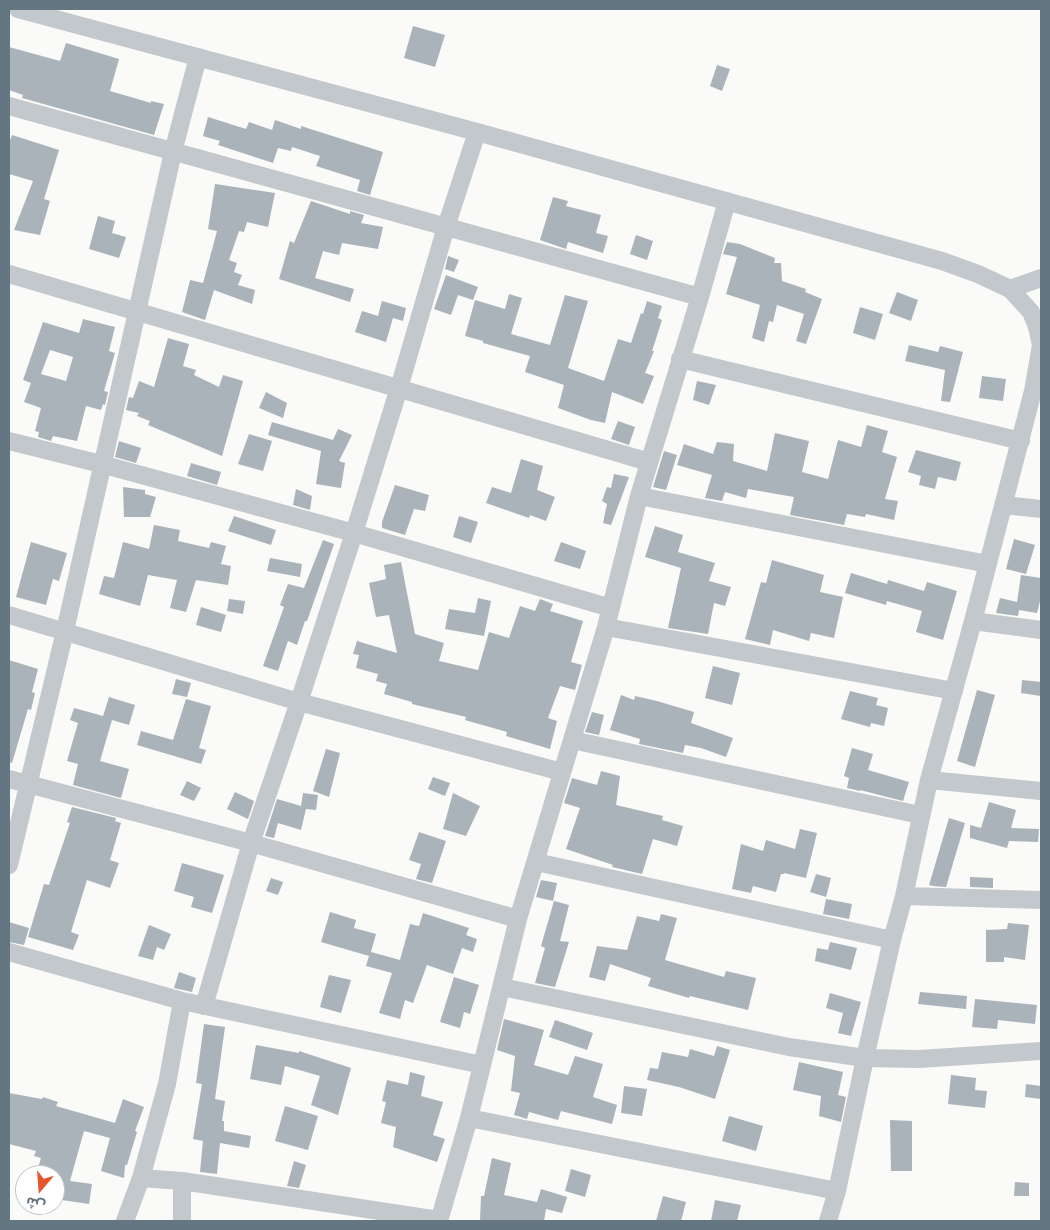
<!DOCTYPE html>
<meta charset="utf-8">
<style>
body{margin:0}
#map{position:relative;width:1050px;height:1230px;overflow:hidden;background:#fafaf8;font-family:Figtree,"Noto Sans Arabic",sans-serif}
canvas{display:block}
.frame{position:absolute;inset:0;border:10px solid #657683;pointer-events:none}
.north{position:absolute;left:15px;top:1165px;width:50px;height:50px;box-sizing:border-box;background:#fff;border:1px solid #c1c8cd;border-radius:50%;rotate:198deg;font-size:14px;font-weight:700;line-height:20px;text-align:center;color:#657683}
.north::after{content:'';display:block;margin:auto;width:18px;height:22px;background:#e4572e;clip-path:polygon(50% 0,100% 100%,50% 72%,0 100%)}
</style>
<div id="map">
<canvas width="1050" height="1230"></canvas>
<div class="frame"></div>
<div class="north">ش</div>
</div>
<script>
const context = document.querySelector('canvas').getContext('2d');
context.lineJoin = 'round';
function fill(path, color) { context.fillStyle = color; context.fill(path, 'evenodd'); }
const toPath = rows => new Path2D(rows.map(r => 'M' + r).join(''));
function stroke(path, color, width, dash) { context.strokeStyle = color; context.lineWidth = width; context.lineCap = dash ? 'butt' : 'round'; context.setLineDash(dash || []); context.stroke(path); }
fill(toPath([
 [413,26,445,35,435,67,404,58],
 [66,43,119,59,110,91,151,103,151,101,164,104,154,135,22,98,23,95,9,90,9,47,60,61],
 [717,65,730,69,722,91,710,86],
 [208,117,246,129,249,122,272,130,275,120,301,129,301,126,383,152,370,195,357,191,360,180,316,166,320,156,292,147,291,151,278,148,273,163,218,145,220,141,203,136],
 [12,135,59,150,44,199,50,201,40,235,14,230,33,181,9,174,9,143],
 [215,184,275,193,268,227,247,222,244,232,239,231,229,260,237,263,234,272,242,275,238,285,255,290,252,304,214,290,205,320,182,312,190,280,203,283,217,231,208,229],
 [553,197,568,201,566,206,601,215,596,233,608,236,603,253,568,242,566,249,540,240],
 [311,201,350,214,350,211,364,215,361,223,383,227,378,249,342,243,339,255,323,251,315,278,354,289,350,302,279,279,290,241,294,243],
 [98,216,115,221,112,233,126,237,119,258,89,249],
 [636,235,653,241,647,260,630,254],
 [727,242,740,244,775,258,774,263,781,263,782,281,806,289,805,292,822,299,806,344,796,341,804,314,777,305,773,322,769,321,764,342,752,338,760,305,726,294,737,257,723,254],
 [448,256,459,260,454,272,445,269],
 [446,275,478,287,473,300,458,295,451,315,434,309],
 [897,292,918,300,911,321,889,313],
 [509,294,522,298,511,334,550,345,565,295,588,301,568,368,604,381,618,339,631,343,641,313,643,314,647,301,662,306,658,318,662,320,652,351,654,351,645,373,654,376,643,404,612,392,605,423,591,420,558,408,564,385,525,372,530,356,483,343,483,341,465,336,475,300,505,309],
 [382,301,406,308,403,321,393,318,386,342,355,332,362,311,378,316],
 [860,307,883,314,875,340,853,333],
 [83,319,115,327,109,351,115,353,104,391,108,392,105,405,103,404,101,410,86,406,77,441,53,436,51,441,38,437,39,432,35,431,41,408,24,402,31,383,23,380,43,322,79,333],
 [50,350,73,357,66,381,41,374],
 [168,338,189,344,183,366,196,370,194,375,219,387,223,375,243,381,222,456,148,425,150,421,137,416,139,413,126,410,129,397,133,398,139,381,154,387],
 [909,345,938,352,940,346,963,352,950,402,941,401,945,370,905,361],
 [982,376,1006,379,1003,401,979,398],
 [697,381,716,385,709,405,693,400],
 [266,392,287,403,283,418,259,408],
 [618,421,635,427,629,445,611,439],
 [272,422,333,440,338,429,352,435,339,461,345,463,341,488,316,484,321,451,268,435],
 [867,425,888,431,882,452,897,457,885,499,898,501,894,520,866,514,865,517,847,514,844,525,790,515,794,497,748,489,746,498,725,492,722,501,705,498,712,475,677,465,684,444,713,454,717,442,734,444,733,461,767,471,775,433,809,441,802,472,828,479,838,440,861,447],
 [249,434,272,441,263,471,238,464],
 [119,441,141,448,136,463,115,457],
 [916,450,961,462,956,481,938,477,935,489,919,485,921,476,908,472],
 [664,451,677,455,666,490,653,487],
 [521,459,543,466,537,490,555,497,546,521,530,515,529,518,486,503,492,487,511,493],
 [191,463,221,472,217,485,187,476],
 [614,474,629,477,611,525,603,523,607,504,602,501,607,487,611,488],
 [395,485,429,495,425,511,414,509,405,535,382,528,382,522],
 [123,487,145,490,145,494,156,497,150,517,124,517],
 [296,489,312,496,310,510,293,505],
 [234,516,276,530,271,545,228,531],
 [459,516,478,522,471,543,453,537],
 [154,525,180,530,178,541,209,548,211,542,226,546,221,564,231,566,228,585,196,580,186,612,170,608,177,580,148,575,140,606,99,594,104,576,114,578,123,542,149,549],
 [655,526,683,535,678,552,715,563,709,581,731,587,725,606,714,603,708,634,668,628,681,568,645,557],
 [1014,539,1035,545,1026,574,1006,569],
 [323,540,334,544,307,621,305,621,297,645,288,641,278,671,263,666,284,607,280,605,288,584,304,588],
 [31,542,67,553,59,581,53,579,46,605,16,597],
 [561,542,586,551,580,569,554,561],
 [270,558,302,564,300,577,267,571],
 [772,560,824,575,820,592,843,597,834,638,811,633,809,641,773,630,770,645,745,639,761,582,766,583],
 [401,562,415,634,444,643,439,661,478,670,489,632,509,638,520,606,535,611,540,599,553,604,550,611,583,621,571,662,582,665,575,690,560,686,548,718,557,721,550,749,506,736,507,732,465,720,466,717,412,704,412,702,384,694,387,684,376,681,378,674,356,668,359,655,353,654,357,641,397,653,389,615,376,617,369,583,386,579,384,565],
 [851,573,887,584,888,580,924,591,927,582,957,591,943,640,916,632,922,611,887,601,886,605,845,593],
 [1021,575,1041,578,1041,597,1037,613,1019,610,1018,616,996,613,1000,598,1017,602],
 [478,598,491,601,484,636,445,629,449,609,475,613],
 [229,599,245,601,243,614,227,611],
 [201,607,226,615,221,632,196,625],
 [9,660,38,669,32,692,35,693,31,710,28,709,12,763,9,762],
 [713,666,740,673,732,705,705,698],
 [176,679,191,683,187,697,172,694],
 [1022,680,1041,682,1041,696,1021,693],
 [977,690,995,695,975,767,957,761],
 [850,691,878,698,876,705,888,708,884,726,871,723,870,727,841,719],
 [621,695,634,700,635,696,657,701,694,712,691,723,733,738,726,757,701,748,685,745,683,753,639,744,640,739,610,730],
 [109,697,135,705,129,725,112,720,100,761,129,769,121,798,73,785,78,764,67,761,78,723,70,720,74,708,103,716],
 [186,699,211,706,199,748,206,750,201,764,137,745,141,731,173,740],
 [592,712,604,715,599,735,585,732],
 [852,748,873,754,868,770,909,782,903,801,860,790,860,791,847,788,849,778,844,776],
 [326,749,340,753,329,797,313,791],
 [601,771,620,776,616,805,663,816,662,820,683,826,677,846,653,839,642,874,612,867,613,865,566,849,580,808,564,803,572,778,597,785],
 [433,777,450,783,445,796,428,789],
 [187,781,201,788,194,801,180,795],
 [235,792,254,801,248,819,227,809],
 [303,793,318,795,316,810,306,809,301,830,278,823,274,838,265,836,277,799,301,806],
 [453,793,480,806,466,836,443,829],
 [989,802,1016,810,1011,828,1039,829,1038,842,1009,841,1007,848,970,838,970,825,981,828],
 [72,807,116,818,115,821,121,823,110,860,119,863,110,888,87,880,71,932,79,935,73,950,28,937,44,884,49,885,70,823,67,822],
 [949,818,965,823,946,887,933,886,929,885],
 [800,829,817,833,806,878,784,873,784,874,781,874,776,892,753,886,751,893,732,889,741,844,763,851,766,840,795,849],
 [419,832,446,841,432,883,416,879,421,864,409,860],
 [182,863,224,875,212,913,191,907,194,897,174,891],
 [816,874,831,878,826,897,810,892],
 [970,877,993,878,993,888,970,887],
 [271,878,283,882,278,895,266,891],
 [541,880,557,883,553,901,536,897],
 [826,899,852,904,849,919,823,914],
 [554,901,569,905,560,941,569,942,555,987,535,983,545,948,541,946],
 [330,912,356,920,354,928,376,934,371,952,400,960,410,924,419,926,423,913,469,928,466,935,477,939,473,952,462,948,453,974,427,965,413,1003,405,1000,400,1019,379,1013,392,973,366,966,369,956,321,942],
 [661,914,677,918,665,960,724,977,726,971,756,978,748,1010,690,996,689,998,648,986,651,978,610,964,605,981,589,977,597,946,627,950,637,916,659,921],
 [9,922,29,928,24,945,9,942],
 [1008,923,1029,925,1025,960,1004,957,1004,962,986,962,986,930,1007,929],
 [149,925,171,934,164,950,157,947,153,960,138,956],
 [830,942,857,948,851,970,815,961,817,948,828,950],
 [179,972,196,978,192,992,174,988],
 [329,975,351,980,341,1013,320,1007],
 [454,977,479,985,470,1014,464,1012,460,1028,440,1022],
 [920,992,967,996,966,1009,918,1004],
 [830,993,861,1002,851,1036,838,1033,843,1013,826,1008],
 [975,999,1037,1005,1035,1024,998,1020,997,1029,972,1027],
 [504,1019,544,1030,534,1065,568,1075,575,1056,603,1064,593,1097,617,1105,612,1124,561,1111,558,1120,529,1112,527,1119,514,1115,520,1093,511,1091,515,1056,497,1050],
 [555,1020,593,1033,587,1050,549,1037],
 [204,1024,225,1027,215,1099,225,1101,222,1121,224,1121,224,1131,251,1136,249,1148,220,1143,217,1174,200,1172,203,1141,193,1139,202,1084,196,1083],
 [256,1045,299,1053,299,1051,351,1068,338,1115,311,1105,320,1076,285,1066,281,1085,250,1079],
 [717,1046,730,1050,715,1099,679,1087,647,1080,650,1068,658,1069,662,1052,688,1057,690,1049,714,1056],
 [799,1062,843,1072,838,1095,846,1097,841,1122,819,1116,821,1096,793,1090],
 [410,1072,425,1076,421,1096,443,1102,433,1135,445,1139,437,1162,393,1147,396,1127,381,1123,386,1102,382,1101,387,1080,408,1085],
 [951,1075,976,1078,975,1090,987,1091,985,1108,948,1104],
 [1026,1084,1041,1086,1041,1099,1025,1097],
 [624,1086,647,1089,642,1116,621,1113],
 [9,1093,42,1099,43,1097,58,1102,56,1106,115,1123,123,1099,144,1107,135,1131,137,1132,127,1165,125,1165,124,1178,101,1171,110,1138,84,1131,70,1181,92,1184,89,1204,62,1200,62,1193,55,1191,55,1175,36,1175,41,1158,34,1156,36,1151,9,1144],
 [285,1106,318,1116,308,1150,275,1141],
 [729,1116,763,1126,756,1151,722,1141],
 [890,1120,912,1121,912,1171,891,1171],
 [492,1158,511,1163,504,1195,537,1202,541,1189,567,1197,562,1213,546,1209,544,1221,480,1221,481,1196,484,1196],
 [294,1161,306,1165,299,1188,287,1186],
 [571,1169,591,1175,585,1197,565,1191],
 [1015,1182,1029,1183,1029,1196,1014,1196],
 [663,1196,686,1202,681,1221,656,1221],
 [715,1200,741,1205,737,1221,711,1221]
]), '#aab3b9');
stroke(toPath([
 [18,9,477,132,942,261,978,274,1010,289,1031,312,1037,327,1041,345,1033,391,973,621,929,780,904,896,892,940,865,1058,837,1191,828,1221],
 [9,106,700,297],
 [9,274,649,462],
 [1010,289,1041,278],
 [680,359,1021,441],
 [9,441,101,464,354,533,611,608],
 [639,496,988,564],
 [1004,505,1041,509],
 [9,615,299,702,562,772],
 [973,621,1041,630],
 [606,627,954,691],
 [572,740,920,815],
 [9,779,251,843,518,919],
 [929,780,1041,791],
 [536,862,892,940],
 [9,865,65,631,173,152,198,57],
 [904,896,1041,900],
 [9,952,182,1001,482,1065],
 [502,987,789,1047,865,1058,919,1059,1041,1051],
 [204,1006,251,843,299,702,354,533,399,388,446,227,477,132],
 [469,1118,837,1191],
 [141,1178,182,1181,439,1220],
 [125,1221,141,1178,167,1084,182,1001],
 [182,1221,182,1181],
 [439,1221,469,1118,518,919,606,627,639,496,700,297,727,201]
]), '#c3c8cc', 18);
</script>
